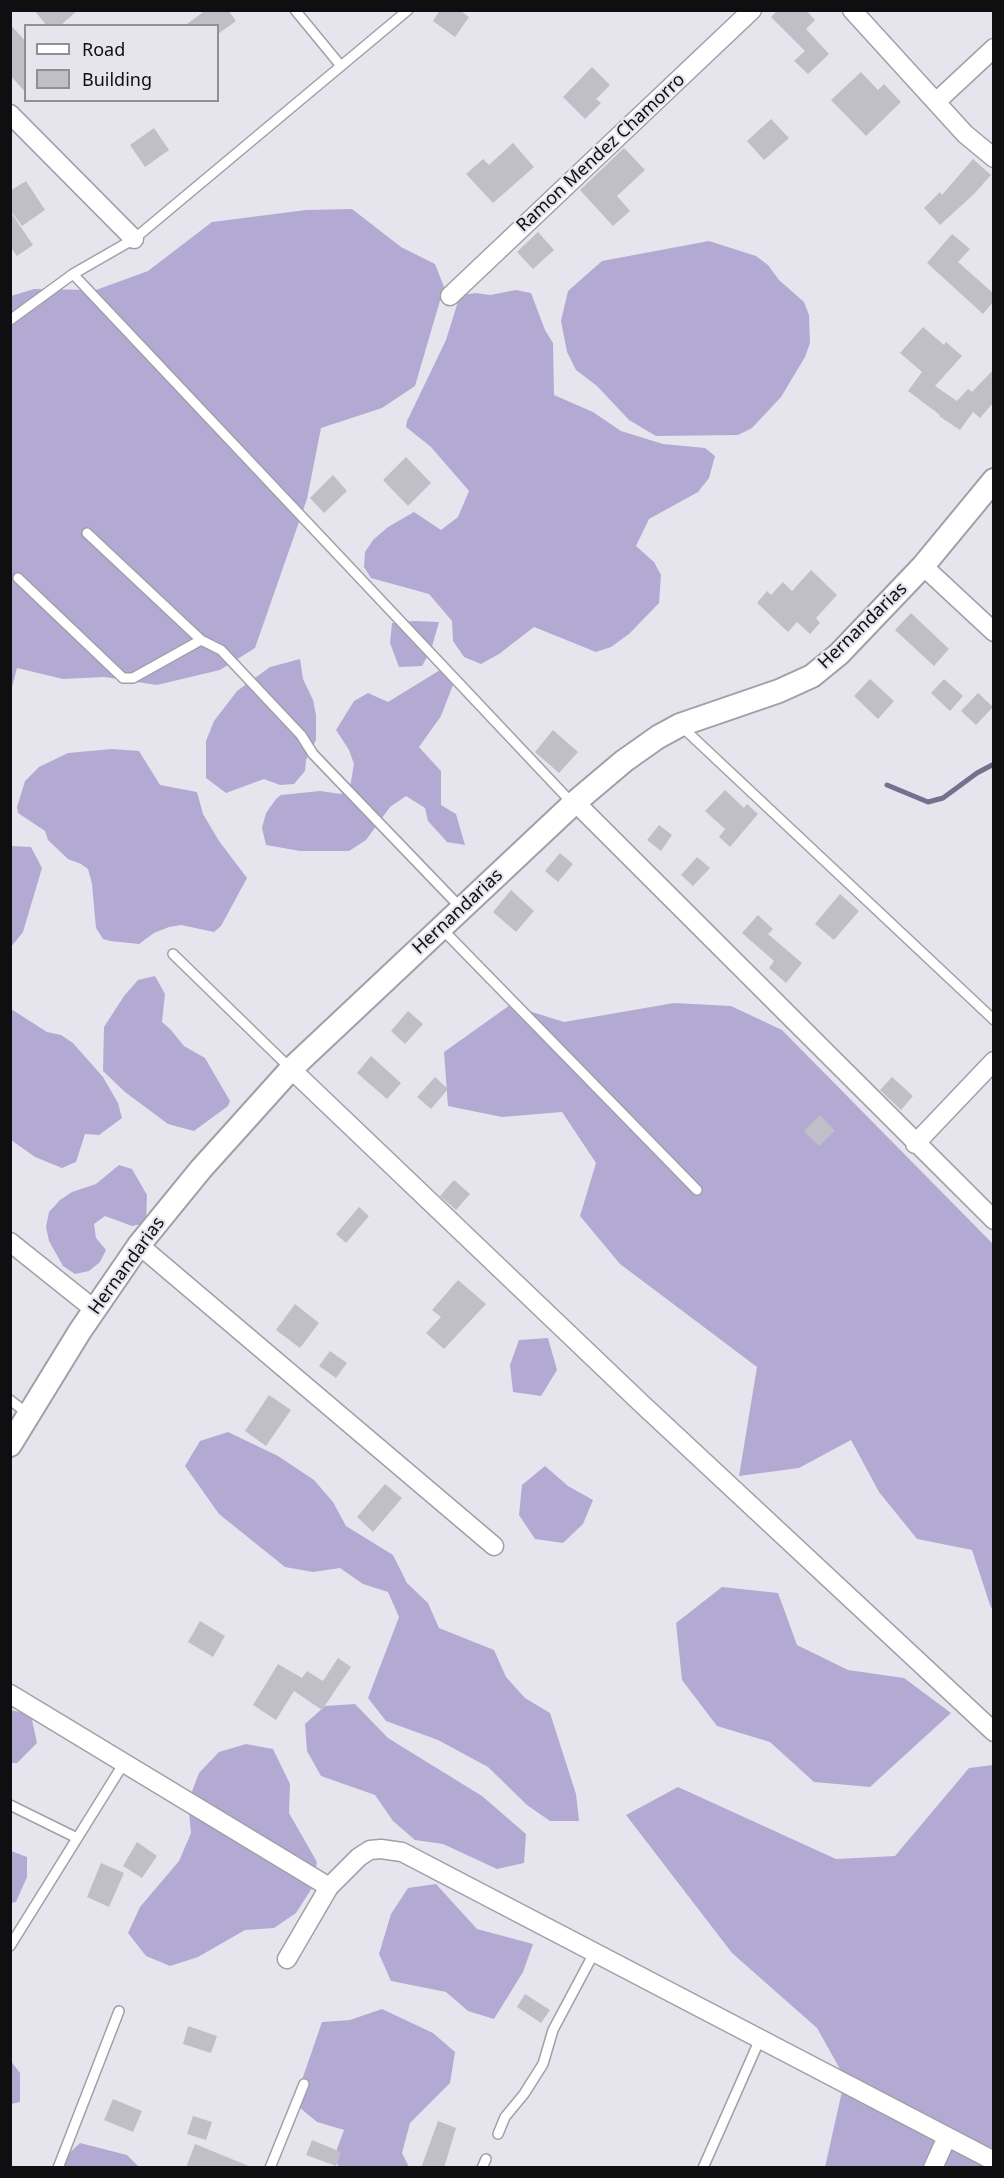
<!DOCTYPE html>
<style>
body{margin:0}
#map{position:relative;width:1004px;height:2178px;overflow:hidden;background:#e6e5ee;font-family:"Noto Sans",sans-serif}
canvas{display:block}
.frame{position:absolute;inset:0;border:12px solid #0f0e11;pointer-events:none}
.legend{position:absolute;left:24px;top:24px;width:195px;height:78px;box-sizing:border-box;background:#e6e5ee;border:2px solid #908f96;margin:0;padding:8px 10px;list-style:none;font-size:18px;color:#0f0e11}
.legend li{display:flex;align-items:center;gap:12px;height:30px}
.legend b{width:30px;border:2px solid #908f96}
</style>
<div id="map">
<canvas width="1004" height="2178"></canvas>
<div class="frame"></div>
<ul class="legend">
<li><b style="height:8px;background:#fff"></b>Road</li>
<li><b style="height:16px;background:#c0bec7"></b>Building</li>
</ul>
</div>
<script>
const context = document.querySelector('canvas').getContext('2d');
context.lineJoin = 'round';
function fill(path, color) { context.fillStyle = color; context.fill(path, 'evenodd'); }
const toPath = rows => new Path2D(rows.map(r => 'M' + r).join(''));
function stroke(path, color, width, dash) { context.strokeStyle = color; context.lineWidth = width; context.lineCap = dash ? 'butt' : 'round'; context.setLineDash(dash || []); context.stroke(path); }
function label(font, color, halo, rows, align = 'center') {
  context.font = font + ' "Noto Sans",sans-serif'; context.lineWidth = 4.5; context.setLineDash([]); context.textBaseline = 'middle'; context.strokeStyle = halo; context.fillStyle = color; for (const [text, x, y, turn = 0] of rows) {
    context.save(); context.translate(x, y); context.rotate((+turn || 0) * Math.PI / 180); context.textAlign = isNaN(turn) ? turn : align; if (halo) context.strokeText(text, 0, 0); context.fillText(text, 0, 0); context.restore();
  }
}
fill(toPath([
 [352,209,401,247,435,264,444,287,415,386,382,408,321,428,307,499,255,648,220,670,157,685,104,677,63,679,17,668,11,691,11,296,34,289,96,290,148,271,212,222,306,210],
 [709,241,756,256,768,265,779,280,804,302,809,315,810,343,805,357,781,397,752,428,738,435,656,436,629,420,597,386,576,370,567,352,561,321,568,291,602,261],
 [516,290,531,293,545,330,553,343,554,395,593,412,621,431,663,444,705,448,715,456,709,478,698,492,649,519,636,546,654,562,661,575,659,603,629,634,611,647,596,652,534,627,499,654,481,664,464,657,453,641,452,621,429,594,371,578,364,567,365,552,373,540,388,527,414,512,441,530,458,517,469,491,431,447,406,427,407,421,446,340,460,295,476,293,490,295],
 [415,621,439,622,431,650,422,666,399,667,390,643,392,623],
 [300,659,303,679,313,700,316,715,316,740,306,760,305,771,294,784,280,785,264,779,226,793,206,778,206,741,214,721,237,691,270,667],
 [440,670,446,671,453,685,441,716,419,747,441,771,441,805,456,814,465,845,447,842,428,821,425,808,406,796,390,807,366,840,349,851,300,851,266,845,262,828,266,813,276,799,281,795,320,791,341,794,350,787,354,764,349,750,336,730,354,701,368,693,388,702],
 [112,749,139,751,160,785,197,792,203,814,219,841,247,878,221,926,214,932,181,925,169,927,154,933,139,944,110,941,103,939,96,928,92,884,88,869,81,864,68,859,48,840,45,831,18,813,17,807,25,781,39,767,68,753],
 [11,846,31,847,42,868,23,932,11,947],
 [155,976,165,994,162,1022,171,1030,184,1046,205,1058,230,1101,228,1106,194,1131,168,1124,125,1092,103,1071,104,1027,124,996,138,980],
 [674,1003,731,1006,782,1030,993,1244,993,1611,990,1605,972,1550,917,1539,879,1492,851,1440,799,1468,739,1476,757,1367,620,1264,580,1216,596,1163,562,1112,502,1117,448,1106,444,1052,510,1005,564,1022],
 [11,1009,47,1032,61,1035,73,1043,103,1077,118,1103,122,1118,99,1135,85,1134,76,1162,62,1168,35,1157,11,1140],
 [119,1165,132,1169,147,1195,146,1223,132,1226,105,1216,94,1224,96,1238,106,1250,100,1262,89,1271,75,1274,63,1266,49,1241,46,1227,49,1212,60,1200,72,1192,96,1184],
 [548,1338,557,1370,541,1396,513,1392,510,1365,519,1340],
 [228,1432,278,1456,314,1480,333,1502,346,1526,393,1555,407,1583,428,1603,439,1628,494,1650,506,1677,525,1698,550,1713,576,1794,579,1821,550,1821,527,1805,488,1767,438,1740,386,1721,368,1698,399,1617,388,1592,363,1584,340,1568,313,1572,285,1567,219,1514,185,1466,200,1441],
 [545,1466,568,1486,593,1500,583,1524,563,1543,535,1539,519,1515,522,1485],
 [722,1587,778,1593,797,1645,848,1670,904,1678,951,1713,870,1787,814,1782,770,1742,717,1726,682,1680,676,1623],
 [355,1704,388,1738,482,1796,526,1834,524,1863,497,1869,443,1844,415,1840,393,1821,375,1795,321,1776,307,1751,305,1724,325,1706],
 [11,1710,31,1715,37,1743,17,1763,11,1763],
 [246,1744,273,1749,290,1784,289,1813,317,1862,312,1888,296,1913,274,1928,245,1930,198,1957,170,1966,146,1956,128,1933,140,1907,179,1861,191,1833,188,1802,199,1773,219,1752],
 [993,1765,993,2167,825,2167,845,2078,817,2028,732,1953,626,1815,678,1787,836,1859,895,1856,969,1768],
 [11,1851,27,1857,27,1877,16,1902,11,1903],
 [436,1884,477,1929,533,1944,523,1972,494,2019,468,2011,446,1992,391,1981,379,1954,391,1914,408,1888],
 [382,2009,433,2033,455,2052,450,2083,410,2123,402,2153,409,2167,339,2167,334,2157,344,2130,317,2122,294,2103,322,2022,350,2020],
 [10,2060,20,2073,20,2102,11,2104],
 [80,2143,127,2155,139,2167,58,2168,60,2162]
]), '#b3aad4');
stroke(toPath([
 [887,785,928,802,943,798,977,773,994,764]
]), '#766f8d', 5);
fill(toPath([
 [34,10,78,10,60,26,47,26],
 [206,10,228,10,236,21,218,34,218,26,184,26],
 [440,10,459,10,469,17,455,37,433,21],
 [778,10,806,10,815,20,806,29,829,54,808,74,794,61,805,51,771,17],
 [10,24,26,42,26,93,10,75],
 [592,67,610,85,596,99,601,103,585,119,563,97],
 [861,72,878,90,884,84,901,102,866,136,831,100],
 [771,119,789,138,764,160,747,141],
 [154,128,169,150,145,167,130,145],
 [513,143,534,167,493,203,466,174,483,159,489,165],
 [624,148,645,170,617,196,630,211,613,226,580,190],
 [973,159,991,175,974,194,940,225,924,208,940,192,942,195],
 [26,181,45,210,22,226,10,210,10,191],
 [10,211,33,245,17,256,10,246],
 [538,232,554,250,533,269,517,252],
 [952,234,970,249,958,262,993,293,993,302,983,314,927,263],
 [923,327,944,345,946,342,962,356,935,386,957,401,968,389,972,392,993,370,993,403,980,418,973,412,960,430,939,416,940,415,908,391,922,372,900,353],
 [406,457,431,483,408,506,383,480],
 [333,475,347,491,324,513,310,498],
 [811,570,837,595,816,618,820,623,810,634,797,622,788,632,757,603,767,591,771,595,783,582,792,591],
 [911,613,949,649,934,666,895,630],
 [870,679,894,701,878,719,854,696],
 [944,679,963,696,950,711,931,693],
 [978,693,993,707,976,725,961,711],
 [553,730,578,752,559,773,535,752],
 [725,790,744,808,747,804,758,814,730,847,719,837,725,829,705,811],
 [659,825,672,835,661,851,647,840],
 [560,853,573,864,558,882,545,871],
 [697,857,710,868,693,886,681,875],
 [511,890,534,911,516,932,493,912],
 [840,894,859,911,834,940,815,924],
 [758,915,773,929,768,934,802,963,786,983,769,968,774,961,742,933],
 [408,1011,423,1024,405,1044,391,1031],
 [371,1056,401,1083,387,1099,357,1073],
 [435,1077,448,1089,431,1109,417,1097],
 [892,1077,913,1096,901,1110,880,1090],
 [820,1115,835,1131,819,1146,804,1131],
 [454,1180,470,1194,456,1210,440,1196],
 [359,1207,369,1216,346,1243,336,1234],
 [458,1280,486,1304,444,1349,426,1333,441,1317,432,1310],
 [295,1304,319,1323,300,1348,276,1330],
 [330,1351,347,1363,336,1378,319,1366],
 [269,1395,291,1410,266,1446,245,1431],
 [385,1484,402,1498,373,1532,357,1517],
 [200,1621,225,1636,213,1657,188,1642],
 [338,1658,351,1667,322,1710,294,1691,276,1720,253,1705,278,1664,302,1678,307,1671,323,1681],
 [137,1842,157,1856,142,1878,123,1866],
 [101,1863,124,1873,109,1907,87,1897],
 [525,1994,550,2010,541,2023,517,2007],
 [188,2026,217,2036,211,2053,183,2044],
 [113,2099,142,2111,133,2132,104,2120],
 [193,2116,212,2122,206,2140,187,2134],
 [438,2121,456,2128,444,2168,421,2168],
 [312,2140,341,2152,336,2166,306,2155],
 [195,2144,251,2167,250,2168,186,2168]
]), '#c0bec7');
const service = toPath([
 [295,10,341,66],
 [73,274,573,804],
 [10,320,73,274,134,239,408,10],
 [87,533,201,640,221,650,301,735,313,754,461,908],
 [18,578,123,678,133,678,201,640],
 [681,726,994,1020],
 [441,928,697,1190],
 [173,954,291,1069],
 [10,1400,28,1414],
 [10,1805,77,1838],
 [10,1946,124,1763],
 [498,2134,505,2117,524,2094,543,2064,553,2030,594,1953],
 [58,2168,119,2011],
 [270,2168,304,2084],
 [482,2168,486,2159],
 [703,2168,760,2039]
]);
const minor = toPath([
 [852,10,965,134,994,158],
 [936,102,994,48],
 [10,114,134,239],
 [450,296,752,10],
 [923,566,994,632],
 [575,802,994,1220],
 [291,1069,642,1404,994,1732],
 [915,1144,994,1061],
 [10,1242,95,1310],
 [139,1245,494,1546],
 [10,1694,329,1887],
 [287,1959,329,1887,359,1857,370,1850,381,1849,402,1852,994,2161],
 [933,2168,947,2137]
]);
const tertiary = toPath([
 [10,1445,80,1331,139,1245,201,1169,291,1069,573,804,624,761,658,737,680,725,779,691,812,676,839,654,923,566,994,480]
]);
stroke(service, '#a19fa8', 12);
stroke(minor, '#a19fa8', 21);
stroke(tertiary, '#a19fa8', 26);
stroke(service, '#fff', 9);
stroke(minor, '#fff', 18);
stroke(tertiary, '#fff', 22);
label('18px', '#0f0e11', '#e6e5ee', [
 ["Ramon Mendez Chamorro",601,153,-43],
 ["Hernandarias",863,626,-44],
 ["Hernandarias",458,912,-43],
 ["Hernandarias",127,1266,-54]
]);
</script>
